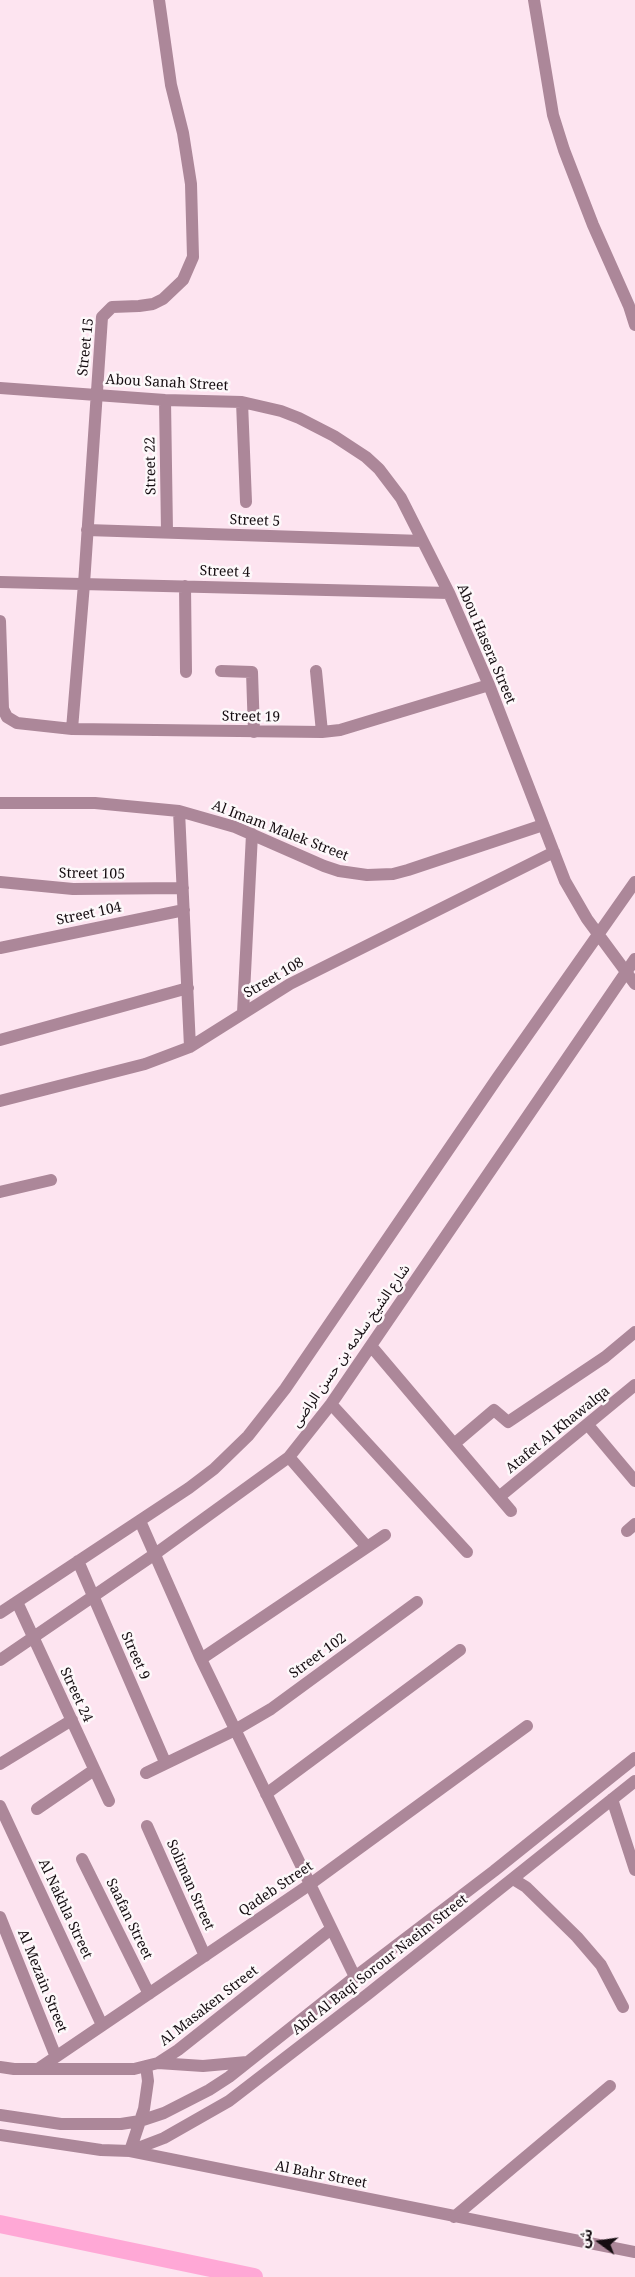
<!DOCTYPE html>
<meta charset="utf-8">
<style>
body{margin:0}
#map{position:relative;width:635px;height:2277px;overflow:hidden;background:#fde4f0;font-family:"Noto Serif","Noto Sans Arabic",serif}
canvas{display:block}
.north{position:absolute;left:575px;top:2217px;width:50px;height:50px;-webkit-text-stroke:4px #fdf8fa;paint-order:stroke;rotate:284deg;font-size:14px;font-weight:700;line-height:20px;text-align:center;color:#150d11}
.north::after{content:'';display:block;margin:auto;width:18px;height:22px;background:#150d11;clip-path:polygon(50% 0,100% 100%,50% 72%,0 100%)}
</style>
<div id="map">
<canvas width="635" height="2277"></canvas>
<div class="north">ش</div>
</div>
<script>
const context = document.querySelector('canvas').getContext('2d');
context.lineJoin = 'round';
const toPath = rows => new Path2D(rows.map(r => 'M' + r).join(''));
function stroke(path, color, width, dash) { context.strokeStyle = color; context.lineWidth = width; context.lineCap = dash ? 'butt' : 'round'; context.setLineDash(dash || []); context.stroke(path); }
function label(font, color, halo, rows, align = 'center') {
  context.font = font + ' "Noto Serif","Noto Sans Arabic",serif'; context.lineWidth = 5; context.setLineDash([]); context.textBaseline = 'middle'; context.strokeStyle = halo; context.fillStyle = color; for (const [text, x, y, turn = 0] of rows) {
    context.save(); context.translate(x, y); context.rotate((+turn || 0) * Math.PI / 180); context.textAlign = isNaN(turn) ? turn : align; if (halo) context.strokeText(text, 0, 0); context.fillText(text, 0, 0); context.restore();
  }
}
stroke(toPath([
 [0,2224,254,2277]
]), '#ffa8d6', 18);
stroke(toPath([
 [534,0,553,115,564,150,593,225,629,306,635,325],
 [0,388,165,400,242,402,281,411,299,418,334,436,366,457,379,469,401,498,449,593,489,685,565,881,587,919,635,984],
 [165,400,167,532],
 [242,402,246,502],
 [87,530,422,541],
 [0,582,449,593],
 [185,586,186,672],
 [0,621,3,709,7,717,17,723,72,729,322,732,340,730,489,685],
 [221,671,252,672,254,732],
 [316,671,322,732],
 [72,729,84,584,102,317,112,307,139,306,153,304,163,299,183,280,193,257,191,184,183,133,171,85,159,0],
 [0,803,95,803,179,811,235,827,324,866,339,871,367,875,393,874,408,870,543,825],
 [179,811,190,1047],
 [0,882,73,889,183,888],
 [0,948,184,910],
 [243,1013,252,834],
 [0,1040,188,988],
 [0,1101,145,1064,190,1047,290,984,554,852],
 [0,1192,51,1180],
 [371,1346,454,1444,494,1410,508,1422,605,1357,635,1332],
 [331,1404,467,1552],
 [588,1425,635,1481],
 [454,1444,511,1511],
 [289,1457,367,1547],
 [499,1497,635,1385],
 [140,1521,201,1659,355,1977],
 [627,1531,635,1524],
 [78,1561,165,1762],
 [17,1602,109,1801],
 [0,1613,189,1488,214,1469,248,1436,285,1389,498,1077,635,882],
 [201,1659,385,1535],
 [0,1660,155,1554,289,1457,331,1404,635,959],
 [0,1764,72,1720],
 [146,1773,235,1730,271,1709,417,1602],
 [266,1794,460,1650],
 [612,1799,635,1870],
 [0,1806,102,2025],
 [37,1809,94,1770],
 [147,1826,205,1956],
 [82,1859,149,1994],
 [513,1879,526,1887,577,1937,601,1965,623,2007],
 [0,1917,56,2057],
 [158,2063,203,2066,247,2062],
 [0,2067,14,2069,134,2069,158,2063,178,2050,331,1929],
 [38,2069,309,1885,527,1726],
 [0,2115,61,2124,121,2124,140,2121,164,2113,209,2090,229,2077,355,1977,494,1871,635,1758],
 [0,2135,101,2150,130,2151,635,2252],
 [130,2151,164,2138,229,2101,368,1994,635,1781],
 [130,2151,144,2109,148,2081,146,2066],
 [454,2217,610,2086]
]), '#ac8799', 12);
label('14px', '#150d11', '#fdf8fa', [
 ["Street 15",86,347,-84],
 ["Abou Sanah Street",167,383,3],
 ["Street 22",151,466,-91],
 ["Street 5",255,521,2],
 ["Street 4",225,572,2],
 ["Abou Hasera Street",486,644,67],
 ["Street 19",251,717,1],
 ["Al Imam Malek Street",280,831,21],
 ["Street 105",92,874,1],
 ["Street 104",89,914,-12],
 ["Street 108",274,978,-30],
 ["شارع الشيخ سلامه بن حسن الراضى",351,1346,-55],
 ["Atafet Al Khawalqa",558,1430,-39],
 ["Street 9",135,1656,66],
 ["Street 102",318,1656,-36],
 ["Street 24",76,1695,65],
 ["Soliman Street",190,1885,66],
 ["Qadeb Street",276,1889,-34],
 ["Al Nakhla Street",65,1909,65],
 ["Saafan Street",129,1919,64],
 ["Abd Al Baqi Sorour Naeim Street",380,1965,-38],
 ["Al Mezain Street",42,1981,68],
 ["Al Masaken Street",209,2006,-38],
 ["Al Bahr Street",321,2175,11]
]);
</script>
